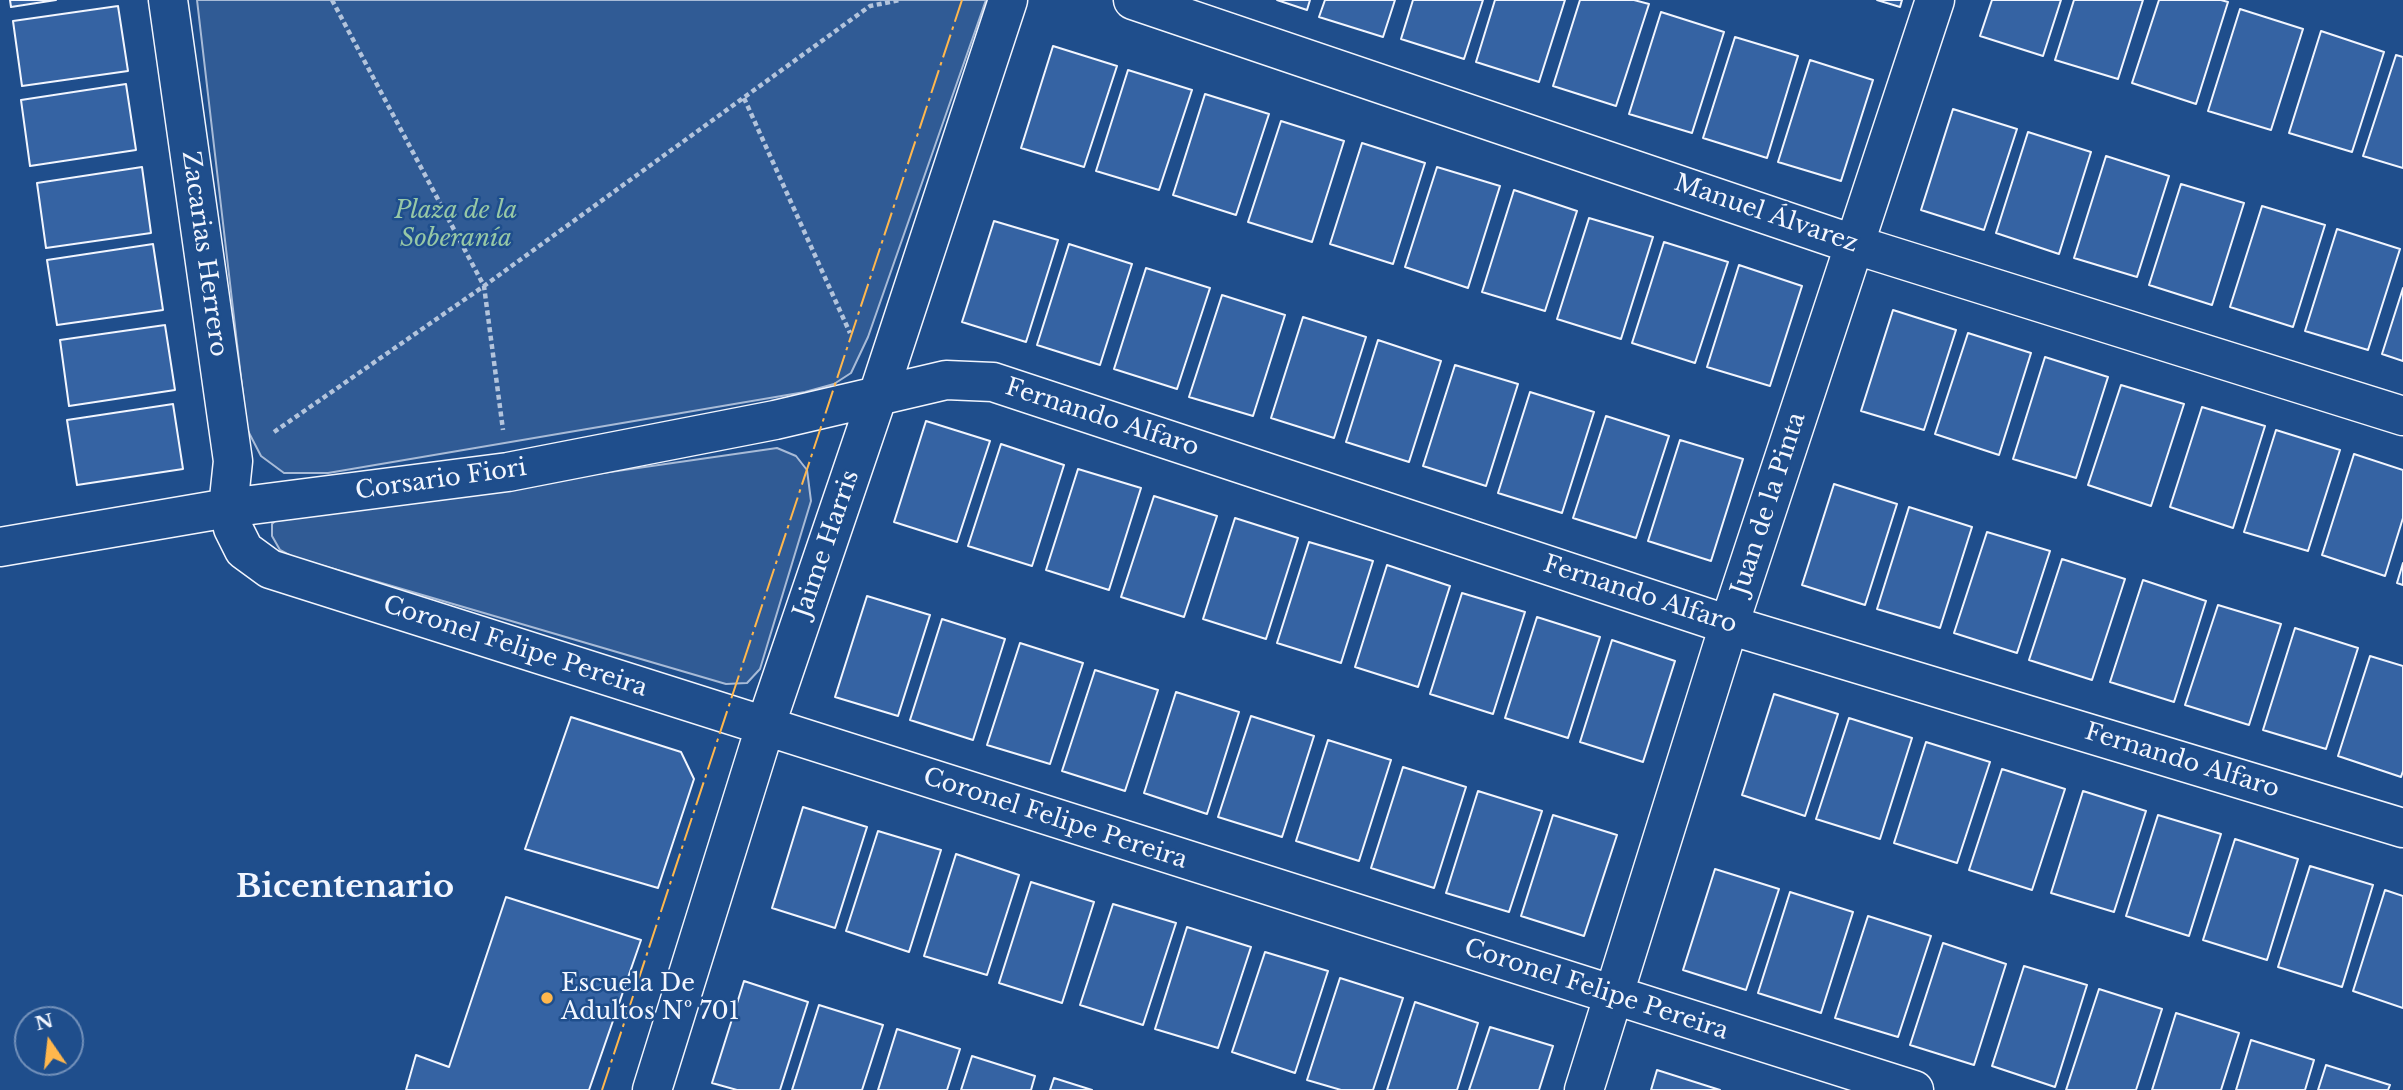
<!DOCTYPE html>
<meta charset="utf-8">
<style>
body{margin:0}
#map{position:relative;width:2403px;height:1090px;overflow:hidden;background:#1f4e8c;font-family:"Libre Baskerville",serif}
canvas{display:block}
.north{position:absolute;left:14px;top:1006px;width:70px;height:70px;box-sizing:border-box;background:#1f4e8c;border:2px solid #7391ba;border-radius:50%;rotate:346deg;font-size:19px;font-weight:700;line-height:28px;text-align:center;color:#f2f6ff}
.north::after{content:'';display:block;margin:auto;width:24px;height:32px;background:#ffb74d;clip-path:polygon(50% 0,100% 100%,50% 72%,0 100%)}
</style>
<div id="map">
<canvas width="2403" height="1090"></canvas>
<div class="north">N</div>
</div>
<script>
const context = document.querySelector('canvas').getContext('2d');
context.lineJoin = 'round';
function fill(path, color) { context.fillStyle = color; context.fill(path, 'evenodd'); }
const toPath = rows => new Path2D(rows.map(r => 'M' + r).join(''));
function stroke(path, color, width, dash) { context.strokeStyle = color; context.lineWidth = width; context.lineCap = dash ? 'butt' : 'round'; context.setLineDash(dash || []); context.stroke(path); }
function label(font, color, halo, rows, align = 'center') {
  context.font = font + ' "Libre Baskerville",serif'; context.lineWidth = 5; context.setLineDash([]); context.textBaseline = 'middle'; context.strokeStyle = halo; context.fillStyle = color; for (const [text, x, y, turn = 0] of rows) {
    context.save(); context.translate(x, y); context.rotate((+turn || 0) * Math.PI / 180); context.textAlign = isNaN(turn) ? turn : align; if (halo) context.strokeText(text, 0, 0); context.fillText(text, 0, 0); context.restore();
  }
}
const built = toPath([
 [197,0,986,0,868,337,851,373,834,384,805,392,328,473,284,473,261,456,247,429,197,0],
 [777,448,796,456,807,470,811,501,760,669,747,683,726,684,293,557,280,550,272,536,272,524,276,520,777,448]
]);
fill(built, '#305b95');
stroke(built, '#a8bbd7', 2);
const building = toPath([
 [10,0,56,0,11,7,10,0],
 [1277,0,1310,0,1307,10,1277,0],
 [1325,0,1395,0,1383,37,1319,17,1325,0],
 [1413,0,1483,0,1464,59,1401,39,1413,0],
 [1495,0,1565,0,1539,82,1476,62,1495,0],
 [1580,0,1634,0,1649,4,1616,106,1553,86,1580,0],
 [1877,0,1902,0,1900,7,1877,0],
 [1992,0,2061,0,2043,56,1980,36,1992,0],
 [2074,0,2143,0,2118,79,2055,60,2074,0],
 [2159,0,2221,0,2228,2,2196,104,2132,83,2159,0],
 [118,6,128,71,22,86,13,21,118,6],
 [2240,9,2303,29,2271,130,2208,111,2240,9],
 [1661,12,1724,32,1692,133,1629,114,1661,12],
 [2321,31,2384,52,2352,152,2289,133,2321,31],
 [1735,37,1798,56,1767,158,1703,138,1735,37],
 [1053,46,1117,66,1084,167,1021,148,1053,46],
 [2396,55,2403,57,2403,168,2363,156,2396,55],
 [1810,60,1873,80,1841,181,1778,162,1810,60],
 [1128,70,1192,90,1159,190,1096,171,1128,70],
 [126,84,136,150,30,166,21,100,126,84],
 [1205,94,1269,114,1236,215,1173,195,1205,94],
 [1953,109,2017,129,1984,230,1921,210,1953,109],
 [1281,121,1344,141,1312,242,1248,222,1281,121],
 [2028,132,2091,152,2059,254,1996,233,2028,132],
 [1362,143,1425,163,1393,264,1330,244,1362,143],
 [2106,156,2169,176,2137,277,2074,258,2106,156],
 [142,167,151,233,46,248,37,183,142,167],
 [1437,167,1500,186,1468,288,1405,267,1437,167],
 [2181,184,2244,203,2212,305,2149,285,2181,184],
 [1514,190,1577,211,1545,311,1482,292,1514,190],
 [2262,206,2325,225,2293,327,2230,307,2262,206],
 [1589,218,1653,237,1621,339,1557,319,1589,218],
 [994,221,1058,240,1026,342,962,322,994,221],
 [2337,229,2400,249,2368,350,2305,331,2337,229],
 [1664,242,1728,262,1695,363,1632,343,1664,242],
 [153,244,163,310,57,325,47,260,153,244],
 [1069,244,1132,264,1100,365,1037,345,1069,244],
 [1739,265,1802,286,1770,386,1707,367,1739,265],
 [1146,268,1210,288,1177,389,1114,369,1146,268],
 [2403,288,2403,361,2382,354,2403,288],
 [1222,295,1285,315,1253,416,1189,397,1222,295],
 [1893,310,1956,330,1924,430,1861,411,1893,310],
 [1303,317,1366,337,1334,438,1271,418,1303,317],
 [165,325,175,390,69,406,60,340,165,325],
 [1968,333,2031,353,1999,455,1935,434,1968,333],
 [1378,340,1441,361,1409,462,1346,442,1378,340],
 [2045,357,2108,377,2076,478,2013,459,2045,357],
 [1455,365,1518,384,1486,486,1423,466,1455,365],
 [2121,385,2184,404,2151,506,2088,485,2121,385],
 [1530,392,1594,412,1562,513,1498,493,1530,392],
 [173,404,183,469,77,485,67,420,173,404],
 [2202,407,2265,426,2233,528,2170,507,2202,407],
 [1606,416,1669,436,1636,538,1573,518,1606,416],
 [926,421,990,441,957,542,894,522,926,421],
 [2276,430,2340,450,2308,551,2244,532,2276,430],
 [1680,440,1743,459,1711,561,1648,541,1680,440],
 [1001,444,1064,465,1032,566,968,546,1001,444],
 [2354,454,2403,470,2403,518,2385,576,2322,555,2354,454],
 [1078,469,1141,488,1109,590,1046,570,1078,469],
 [1834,484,1897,504,1865,605,1802,585,1834,484],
 [1154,496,1217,516,1184,617,1121,597,1154,496],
 [1909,507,1972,527,1940,628,1877,609,1909,507],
 [1235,518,1298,538,1266,639,1203,619,1235,518],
 [1987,532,2050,551,2017,653,1954,633,1987,532],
 [1309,542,1373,561,1341,663,1277,643,1309,542],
 [2062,559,2125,579,2092,680,2029,660,2062,559],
 [2403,563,2403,585,2397,583,2403,563],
 [1387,565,1450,586,1418,687,1355,667,1387,565],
 [2143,580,2206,601,2174,702,2110,682,2143,580],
 [1462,593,1525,612,1493,714,1430,694,1462,593],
 [867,596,930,615,898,716,835,697,867,596],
 [2218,605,2281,624,2249,725,2185,705,2218,605],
 [1537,617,1600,637,1568,738,1505,718,1537,617],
 [942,619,1005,639,973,740,910,720,942,619],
 [2295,628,2358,648,2326,749,2263,730,2295,628],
 [1612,640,1675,661,1643,762,1580,742,1612,640],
 [1020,643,1083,663,1050,764,987,745,1020,643],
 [2370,656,2403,666,2403,771,2401,777,2338,756,2370,656],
 [1095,670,1158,690,1125,791,1062,771,1095,670],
 [1176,692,1239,712,1207,814,1144,793,1176,692],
 [1774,694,1838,714,1805,816,1742,795,1774,694],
 [1251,716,1314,736,1282,837,1218,817,1251,716],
 [571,717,681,752,694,779,658,888,525,849,571,717],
 [1849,718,1912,738,1880,839,1816,819,1849,718],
 [1328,740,1391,760,1359,861,1296,841,1328,740],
 [1926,742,1990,762,1957,863,1894,843,1926,742],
 [1403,767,1466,787,1434,888,1371,868,1403,767],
 [2002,769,2065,789,2032,890,1969,870,2002,769],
 [1478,791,1542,811,1509,912,1446,893,1478,791],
 [2083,791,2146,811,2114,912,2051,893,2083,791],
 [803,807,867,827,835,928,772,908,803,807],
 [1553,815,1617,835,1584,936,1521,916,1553,815],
 [2158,815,2221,834,2189,936,2126,916,2158,815],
 [878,831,941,850,909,952,846,931,878,831],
 [2235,839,2298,859,2267,960,2203,940,2235,839],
 [956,854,1019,875,987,975,924,956,956,854],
 [2310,866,2373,885,2342,987,2278,967,2310,866],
 [1715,869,1779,889,1746,990,1683,970,1715,869],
 [1031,882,1094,902,1062,1003,999,983,1031,882],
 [2385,890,2403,896,2403,1008,2353,991,2385,890],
 [1790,892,1853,912,1821,1013,1758,993,1790,892],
 [506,897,641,940,589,1090,406,1090,416,1055,449,1067,506,897],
 [1113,904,1176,923,1143,1025,1080,1005,1113,904],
 [1868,916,1931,936,1898,1037,1835,1018,1868,916],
 [1187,927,1251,947,1218,1048,1155,1029,1187,927],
 [1943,943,2006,964,1974,1065,1910,1045,1943,943],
 [1265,952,1328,971,1295,1073,1232,1052,1265,952],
 [2024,966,2087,985,2055,1087,1992,1066,2024,966],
 [1340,978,1403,998,1373,1090,1341,1090,1307,1080,1340,978],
 [744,981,808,1002,780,1090,737,1090,712,1083,744,981],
 [2099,989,2162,1009,2136,1090,2066,1090,2099,989],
 [1415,1002,1478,1023,1457,1090,1387,1090,1415,1002],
 [819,1005,883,1025,862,1090,792,1090,819,1005],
 [2176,1013,2239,1033,2221,1090,2152,1090,2176,1013],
 [1490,1027,1553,1046,1539,1090,1469,1090,1490,1027],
 [897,1029,960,1049,947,1090,878,1090,897,1029],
 [2251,1040,2314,1060,2305,1090,2236,1090,2251,1040],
 [972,1056,1035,1076,1031,1090,961,1090,972,1056],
 [2326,1065,2390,1085,2388,1090,2318,1090,2326,1065],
 [1657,1070,1720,1090,1651,1090,1657,1070],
 [1054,1078,1092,1090,1050,1090,1054,1078]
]);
fill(building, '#3563a3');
stroke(building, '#f2f6ff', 2);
const minor = toPath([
 [168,0,233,461,228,508,233,528,244,550,270,569,1914,1090],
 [1133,0,1856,245,2403,416],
 [0,547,228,508,508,472,775,420,946,380,993,382,1729,625,2403,828],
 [652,1090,765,727,878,395,1008,0],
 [1584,1090,1729,625,1935,0]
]);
stroke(minor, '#f2f6ff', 41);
stroke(toPath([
 [332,0,484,286,503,430],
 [744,98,850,333],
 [274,432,484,286,870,6,900,0]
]), '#b3c4dc', 4.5, [5, 3.5]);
stroke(minor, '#1f4e8c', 38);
stroke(toPath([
 [602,1090,962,0]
]), '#ffb74d', 2, [24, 5, 3.5, 5]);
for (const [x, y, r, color] of [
 [547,998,7,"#ffb74d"]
]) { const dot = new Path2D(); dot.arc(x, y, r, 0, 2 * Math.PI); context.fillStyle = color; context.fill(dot); stroke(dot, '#1f4e8c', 2.5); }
label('italic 24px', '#97c8a6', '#1f4e8c', [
 ["Plaza de la",456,211],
 ["Soberanía",456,239]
]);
label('24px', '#f2f6ff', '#1f4e8c', [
 ["Manuel Álvarez",1766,214,19],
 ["Zacarias Herrero",204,254,82],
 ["Fernando Alfaro",1102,418,18],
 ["Corsario Fiori",441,480,-8],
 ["Juan de la Pinta",1769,504,-72],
 ["Jaime Harris",827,544,-71],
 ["Fernando Alfaro",1640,595,18],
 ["Coronel Felipe Pereira",515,647,18],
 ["Fernando Alfaro",2182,761,17],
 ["Coronel Felipe Pereira",1055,819,18],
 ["Coronel Felipe Pereira",1596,990,18]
]);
label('24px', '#f2f6ff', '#1f4e8c', [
 ["Escuela De",561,984],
 ["Adultos Nº 701",561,1012]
], 'left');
label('bold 32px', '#f2f6ff', '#1f4e8c', [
 ["Bicentenario",345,888]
]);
</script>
